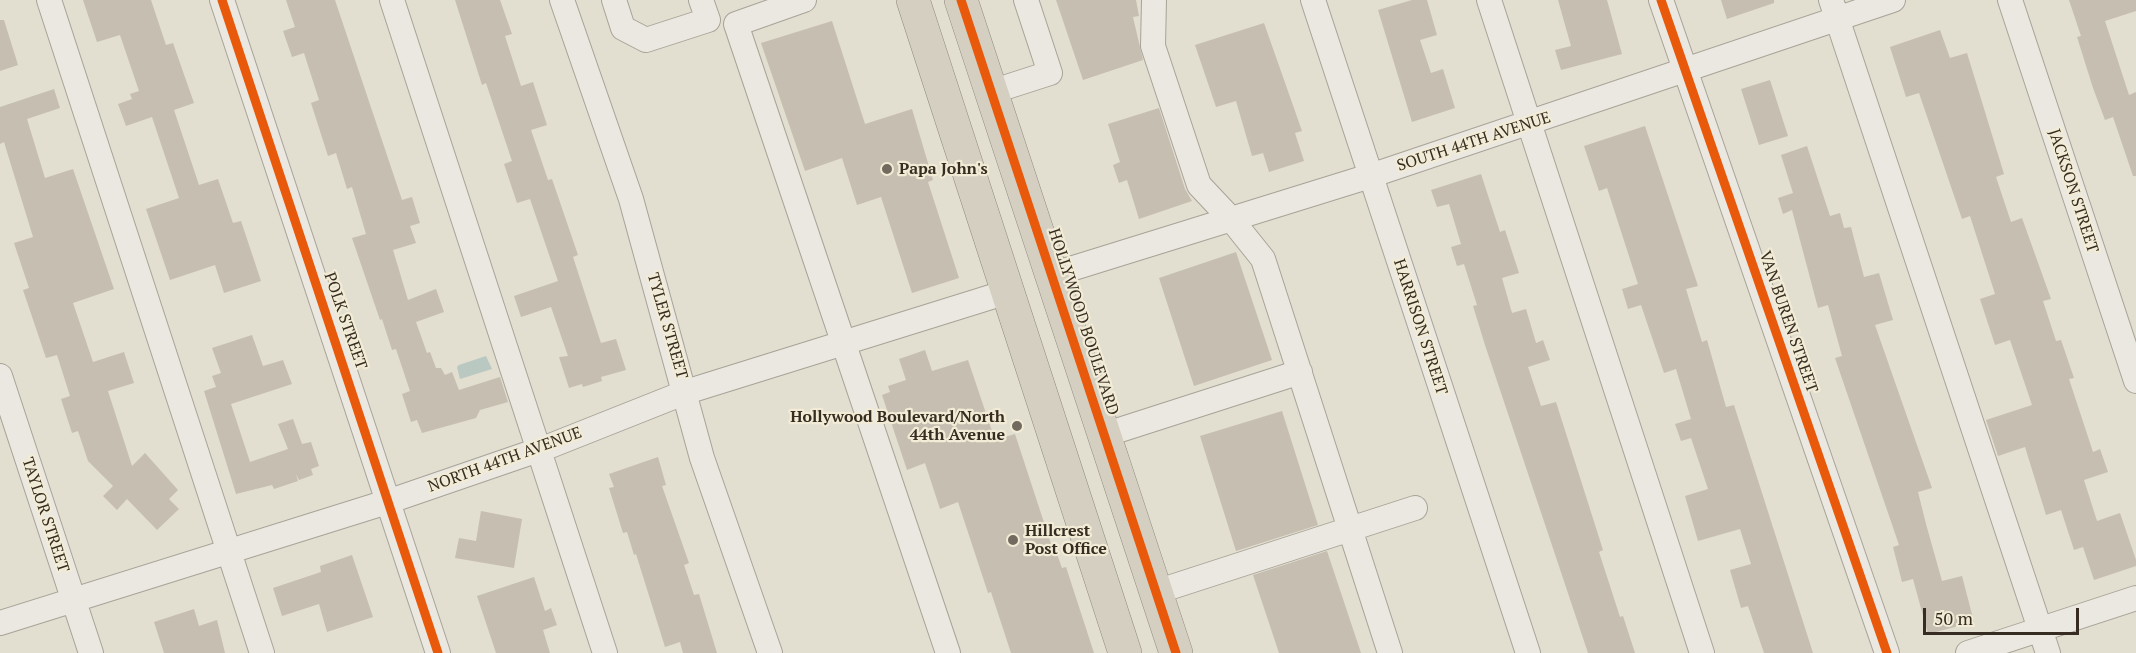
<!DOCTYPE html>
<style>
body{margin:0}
#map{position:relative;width:2136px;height:653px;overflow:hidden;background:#e2ded0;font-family:"PT Serif",serif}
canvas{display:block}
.scale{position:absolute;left:1923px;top:608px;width:156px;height:27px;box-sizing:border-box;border:3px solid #362c21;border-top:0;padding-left:8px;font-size:18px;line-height:21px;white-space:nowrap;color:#362c21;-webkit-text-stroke:4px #f2ecd6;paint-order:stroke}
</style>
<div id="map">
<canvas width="2136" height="653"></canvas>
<div class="scale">50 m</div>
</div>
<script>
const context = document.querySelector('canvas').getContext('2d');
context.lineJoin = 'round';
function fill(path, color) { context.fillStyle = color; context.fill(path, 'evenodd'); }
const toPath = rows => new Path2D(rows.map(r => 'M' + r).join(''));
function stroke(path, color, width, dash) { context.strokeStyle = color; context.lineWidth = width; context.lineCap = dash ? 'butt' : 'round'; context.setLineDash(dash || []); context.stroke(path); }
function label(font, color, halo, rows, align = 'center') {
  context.font = font + ' "PT Serif",serif'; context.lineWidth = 4.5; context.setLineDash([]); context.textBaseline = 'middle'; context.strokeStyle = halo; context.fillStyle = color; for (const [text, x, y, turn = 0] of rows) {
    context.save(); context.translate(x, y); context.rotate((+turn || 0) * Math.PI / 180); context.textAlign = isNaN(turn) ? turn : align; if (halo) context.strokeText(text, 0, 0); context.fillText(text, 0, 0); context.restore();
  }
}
fill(toPath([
 [486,356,492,369,460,379,457,367,459,365]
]), '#b9c8c0');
fill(toPath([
 [83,0,151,0,166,45,173,43,194,103,174,110,199,185,218,179,233,223,241,221,261,281,224,293,215,265,170,280,146,209,179,198,152,117,126,126,118,104,132,99,130,94,139,91,120,35,97,42],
 [286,0,335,0,402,200,412,197,420,223,410,226,416,243,393,250,408,300,436,289,444,312,416,322,427,353,430,352,436,368,441,368,445,375,452,372,459,390,500,377,508,402,480,410,476,418,422,433,417,420,411,422,402,394,410,391,396,349,392,350,382,319,380,320,352,238,366,234,352,187,347,189,336,153,328,156,311,103,319,100,304,53,292,57,283,31,295,27],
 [455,0,500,0,512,34,505,36,521,86,533,82,547,125,531,130,548,180,552,179,578,255,573,257,601,343,616,339,626,370,601,377,602,381,583,387,582,384,569,388,559,357,568,356,551,307,521,317,514,296,558,281,530,199,517,203,504,164,512,161,486,83,482,85],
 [1056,0,1136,0,1139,16,1133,17,1143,60,1083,80],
 [1412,0,1427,0,1437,35,1420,40,1431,73,1443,69,1455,108,1412,122,1378,10],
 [1558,0,1607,0,1622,54,1561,70,1555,50,1571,46],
 [1721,0,1774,0,1774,3,1727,19],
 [2069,0,2136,0,2136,11,2105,21,2129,95,2136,92,2136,176,2133,176,2113,117,2105,120,2093,88,2077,37,2081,36],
 [0,20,4,20,18,65,0,71],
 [832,21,865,124,912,109,933,180,928,182,959,278,912,293,881,197,857,205,842,158,805,171,761,43],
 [1264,23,1302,131,1295,133,1304,161,1269,172,1263,153,1252,156,1236,101,1216,107,1195,45],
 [1940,30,1950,58,1967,53,2004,174,1996,177,2011,222,2022,218,2051,299,2043,301,2056,341,2061,340,2074,378,2069,379,2093,452,2100,449,2108,472,2084,480,2097,521,2120,513,2136,560,2136,566,2094,580,2083,547,2074,550,2061,510,2046,515,2025,447,1998,456,1986,420,2032,405,2010,340,1995,345,1980,299,1995,294,1970,216,1962,219,1919,93,1906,97,1890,47],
 [1770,80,1788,136,1759,145,1741,89],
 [54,89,60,108,27,119,45,178,73,169,114,289,73,303,93,362,124,352,134,383,108,391,132,466,145,453,178,490,169,499,179,509,157,530,127,499,117,510,103,496,113,486,88,461,78,431,72,433,61,399,70,396,57,355,46,358,23,290,29,288,14,243,33,237,4,142,0,144,0,107],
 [1159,108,1185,189,1192,201,1139,219,1127,180,1119,183,1113,165,1120,162,1108,124],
 [1645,126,1698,286,1686,289,1702,342,1707,340,1726,407,1734,405,1813,653,1764,653,1748,606,1741,608,1730,570,1751,564,1740,529,1698,541,1685,496,1708,489,1691,438,1681,441,1675,424,1691,419,1676,369,1664,373,1641,305,1628,309,1622,289,1638,284,1607,188,1599,191,1584,146],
 [1807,146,1830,216,1840,213,1844,228,1851,227,1864,277,1879,273,1893,320,1875,325,1932,488,1918,492,1926,524,1942,581,1962,576,1974,622,1928,634,1913,579,1902,582,1893,547,1899,545,1835,358,1842,356,1828,305,1818,308,1792,210,1783,214,1778,198,1793,193,1781,155],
 [1481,174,1500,232,1505,230,1519,273,1502,278,1512,313,1526,309,1536,343,1543,340,1550,360,1528,367,1541,406,1556,402,1603,550,1599,552,1620,617,1623,616,1635,653,1588,653,1485,345,1473,306,1477,305,1464,264,1457,266,1451,247,1461,244,1449,204,1437,207,1431,190],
 [1236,252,1272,360,1194,386,1159,278],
 [252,335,263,366,283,360,292,384,231,404,250,462,288,449,278,424,293,419,302,444,311,442,319,466,311,469,313,475,299,480,296,474,298,481,274,489,272,485,236,494,204,391,216,387,212,376,221,373,212,348],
 [925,350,932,371,968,360,995,440,1015,434,1051,544,1053,543,1062,568,1066,567,1094,653,1011,653,991,592,988,593,958,502,940,509,925,463,907,470,882,395,890,392,888,386,906,380,899,359],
 [1282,411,1318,525,1236,551,1200,436],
 [658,457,666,485,662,486,689,563,684,565,694,595,699,594,717,653,683,653,680,642,665,647,636,554,634,555,627,532,623,533,609,488,614,487,609,474],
 [481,511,522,519,514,568,455,558,459,538,476,541],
 [1327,551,1361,653,1279,653,1253,575],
 [352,555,373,617,327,632,319,604,282,616,273,588,321,572,320,566],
 [534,577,545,611,551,608,557,625,543,630,550,653,496,653,477,596],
 [194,609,199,626,217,620,225,653,164,653,154,622]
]), '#c6beb1');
const minor = toPath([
 [49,0,262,653],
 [222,0,438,653],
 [392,0,605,653],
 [562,0,631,199,702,458,770,653],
 [614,0,623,28,646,40,708,20,701,0],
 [804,0,736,24,948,653],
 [1154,0,1153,46,1199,185,1231,219,1263,259,1390,653],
 [1313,0,1528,653],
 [1489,0,1702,653],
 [1661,0,1887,653],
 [1831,0,2048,653],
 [2010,0,2136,381],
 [991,92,1050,73,1026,0],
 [1051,275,1370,176,1893,0],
 [0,376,91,653],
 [1104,435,1300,372],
 [1156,592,1415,508],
 [0,623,390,501,550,446,686,392,1007,292],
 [1968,653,2136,598]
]);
const highway = toPath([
 [913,0,1125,653],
 [961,0,1176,653]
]);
stroke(minor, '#a8a398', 26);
stroke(highway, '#8d897f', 34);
stroke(minor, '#eae8e0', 24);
stroke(highway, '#d4cfc1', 33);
stroke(toPath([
 [222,0,438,653],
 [961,0,1176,653],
 [1661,0,1887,653]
]), '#e8590c', 9);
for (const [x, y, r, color] of [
 [887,169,6,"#726a5e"],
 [1017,426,6,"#726a5e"],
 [1013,540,6,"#726a5e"]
]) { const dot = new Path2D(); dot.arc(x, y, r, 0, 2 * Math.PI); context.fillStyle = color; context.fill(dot); stroke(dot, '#f2ecd6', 2); }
label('16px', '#362c21', '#f2ecd6', [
 ["SOUTH 44TH AVENUE",1474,142,-18],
 ["JACKSON STREET",2073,191,72],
 ["POLK STREET",345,321,71],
 ["HOLLYWOOD BOULEVARD",1083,322,72],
 ["VAN BUREN STREET",1788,322,71],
 ["TYLER STREET",667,326,74],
 ["HARRISON STREET",1420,327,72],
 ["NORTH 44TH AVENUE",505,460,-20],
 ["TAYLOR STREET",45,515,72]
]);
label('bold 16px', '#362c21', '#f2ecd6', [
 ["Papa John's",899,169],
 ["Hollywood Boulevard/North",1005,417,"right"],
 ["44th Avenue",1005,435,"right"],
 ["Hillcrest",1025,531],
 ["Post Office",1025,549]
], 'left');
</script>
